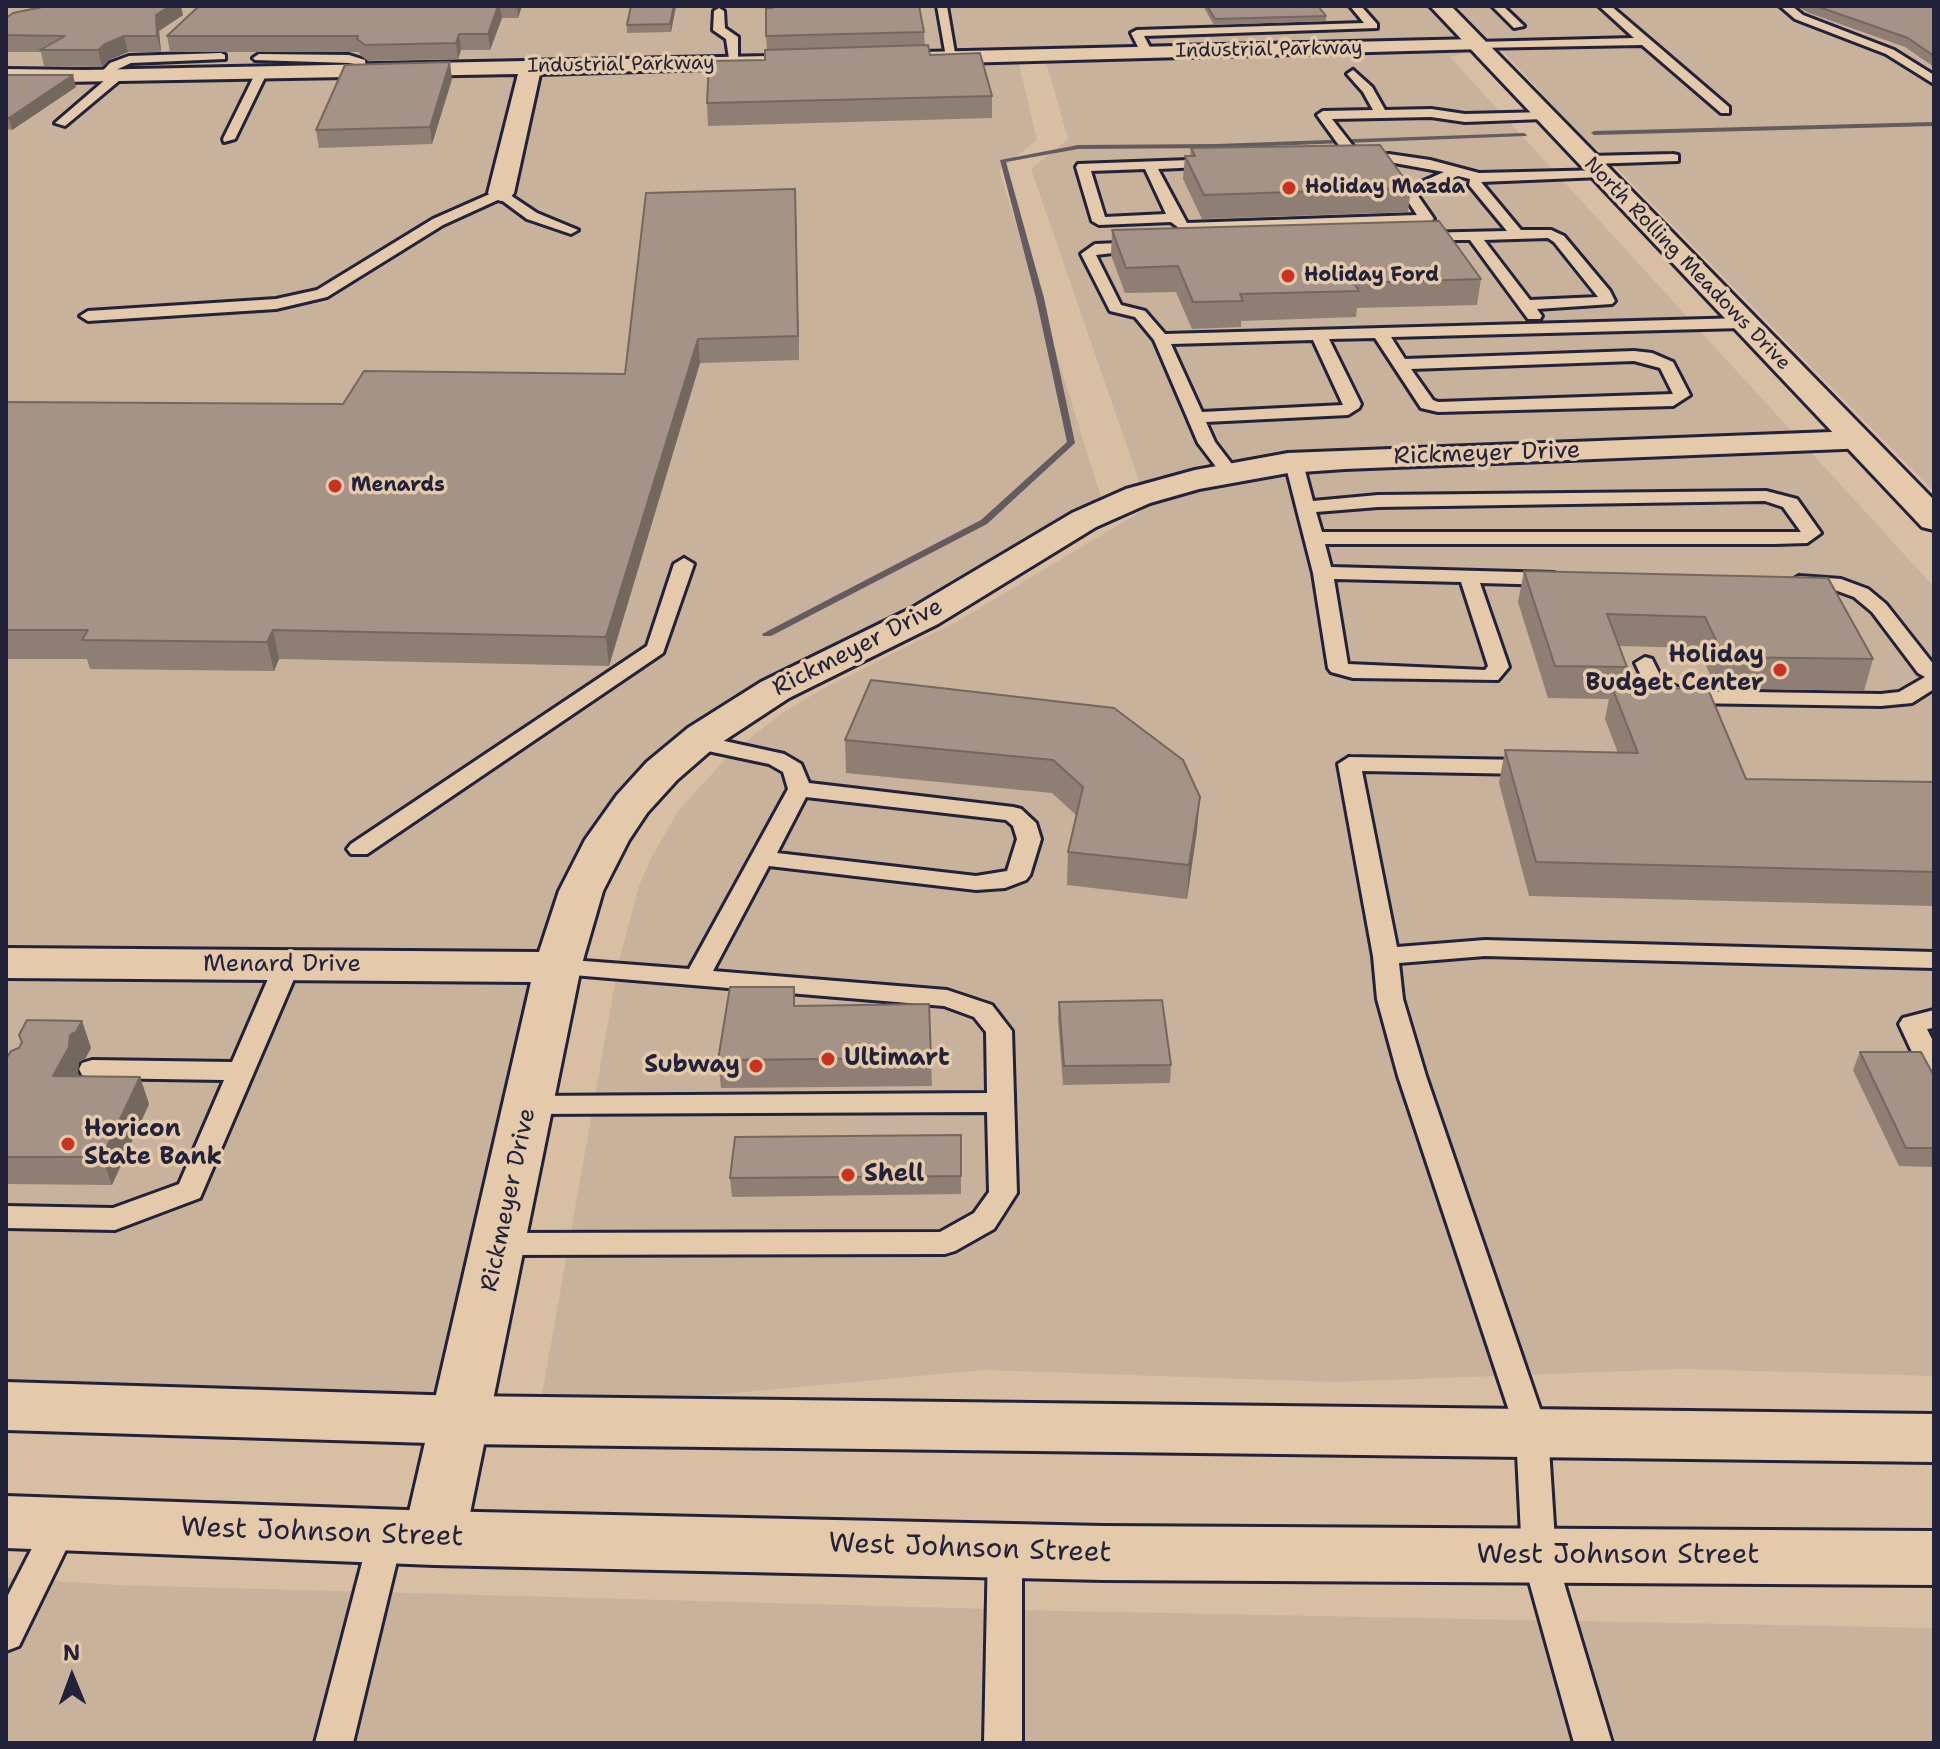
<!DOCTYPE html>
<style>
body{margin:0}
#map{position:relative;width:1940px;height:1749px;overflow:hidden;background:#d8bfa4;font-family:"Shantell Sans",sans-serif}
canvas{display:block}
.frame{position:absolute;inset:0;border:8px solid #22223b;pointer-events:none}
.north{position:absolute;left:32px;top:1637px;width:80px;height:80px;-webkit-text-stroke:6px #e4c9ab;paint-order:stroke;rotate:359deg;font-size:22px;font-weight:700;line-height:32px;text-align:center;color:#22223b}
.north::after{content:'';display:block;margin:auto;width:28px;height:36px;background:#22223b;clip-path:polygon(50% 0,100% 100%,50% 72%,0 100%)}
</style>
<div id="map">
<canvas width="1940" height="1749"></canvas>
<div class="frame"></div>
<div class="north">N</div>
</div>
<script>
const context = document.querySelector('canvas').getContext('2d');
context.lineJoin = 'round';
function fill(path, color) { context.fillStyle = color; context.fill(path, 'evenodd'); }
const toPath = rows => new Path2D(rows.map(r => 'M' + r).join(''));
function stroke(path, color, width, dash) { context.strokeStyle = color; context.lineWidth = width; context.lineCap = dash ? 'butt' : 'round'; context.setLineDash(dash || []); context.stroke(path); }
function label(font, color, halo, rows, align = 'center') {
  context.font = font + ' "Shantell Sans",sans-serif'; context.lineWidth = 7; context.setLineDash([]); context.textBaseline = 'middle'; context.strokeStyle = halo; context.fillStyle = color; for (const [text, x, y, turn = 0] of rows) {
    context.save(); context.translate(x, y); context.rotate((+turn || 0) * Math.PI / 180); context.textAlign = isNaN(turn) ? turn : align; if (halo) context.strokeText(text, 0, 0); context.fillText(text, 0, 0); context.restore();
  }
}
fill(toPath([
 [6,6,1934,6,1934,492,1607,158,1581,136,1497,45,1450,57,1934,587,1934,1376,1683,1369,1333,1382,984,1370,539,1411,619,961,639,886,650,860,678,811,732,752,785,711,826,687,958,621,1148,507,1031,169,1068,139,1044,55,1017,56,1037,140,999,170,1105,510,775,690,607,840,462,1420,6,1406],
 [6,1578,119,1585,1065,1611,1934,1628,1934,1743,6,1743]
]), '#c9b29b');
fill(toPath([
 [1934,122,1934,126,1594,135,1591,133,1594,131,1934,122],
 [1524,133,1527,135,1526,136,1216,148,1078,149,1006,162,1044,298,1075,443,987,524,771,636,763,636,762,634,981,520,1067,442,1036,298,1000,160,1078,145,1216,144,1524,133]
]), '#645b61');
const service = toPath([
 [937,6,947,6,956,59,946,57,937,6],
 [1350,6,1361,6,1377,24,1377,28,1144,36,1153,53,1147,56,1141,53,1131,33,1137,30,1364,23,1350,6],
 [1492,6,1503,6,1524,26,1514,28,1492,6],
 [1599,6,1611,6,1729,107,1729,113,1721,113,1642,45,1476,48,1470,45,1476,42,1634,38,1599,6],
 [1780,6,1792,6,1803,15,1894,50,1934,75,1934,84,1886,54,1795,19,1780,6],
 [719,8,724,11,725,28,738,37,738,65,730,65,726,39,713,30,714,11,719,8],
 [221,53,225,55,225,59,131,63,118,69,112,74,120,74,120,80,65,126,55,123,105,80,97,77,110,63,129,56,221,53],
 [259,54,349,55,365,60,366,71,356,74,355,64,349,63,255,60,253,58,259,54],
 [257,70,267,73,235,139,224,142,223,139,257,70],
 [1353,70,1372,87,1385,110,1431,109,1465,114,1547,112,1549,115,1543,119,1465,122,1431,117,1332,119,1360,155,1389,154,1430,160,1479,173,1606,170,1606,176,1601,177,1481,182,1521,230,1551,230,1564,236,1610,291,1615,301,1612,304,1537,309,1542,316,1540,319,1528,319,1470,240,1414,240,1412,237,1419,233,1507,231,1469,185,1470,179,1458,176,1416,193,1434,219,1427,223,1183,231,1171,222,1099,225,1092,221,1076,167,1078,164,1218,159,1225,163,1223,166,1158,169,1187,223,1417,215,1401,191,1444,172,1389,162,1351,162,1317,115,1323,111,1373,110,1363,92,1347,74,1353,70],
 [1145,169,1166,214,1105,217,1091,171,1145,169],
 [1548,238,1554,242,1598,297,1530,300,1484,240,1548,238],
 [1673,154,1678,155,1678,161,1589,164,1582,160,1589,156,1673,154],
 [501,189,537,213,578,230,571,234,527,219,500,199,443,225,327,297,276,309,88,321,80,316,88,311,276,299,317,290,433,219,501,189],
 [1142,242,1147,243,1147,249,1096,255,1121,305,1145,311,1165,334,1743,318,1751,323,1743,328,1391,337,1405,359,1634,351,1652,353,1673,362,1690,395,1673,406,1438,412,1421,408,1375,338,1329,339,1361,404,1359,408,1348,415,1206,422,1215,442,1238,472,1229,477,1223,476,1198,443,1154,340,1135,317,1110,311,1081,254,1095,244,1142,242],
 [1313,340,1343,405,1202,412,1171,344,1313,340],
 [1634,361,1660,368,1673,394,1438,402,1433,400,1411,369,1634,361],
 [1294,458,1303,463,1313,501,1378,495,1766,491,1797,499,1821,533,1807,543,1775,544,1325,544,1331,567,1554,573,1564,579,1554,585,1480,583,1509,667,1498,680,1353,678,1331,672,1328,668,1313,573,1285,463,1294,458],
 [1765,501,1783,507,1801,532,1322,532,1316,512,1378,507,1765,501],
 [1334,579,1461,582,1488,666,1485,670,1348,664,1334,579],
 [684,558,694,564,663,653,367,854,351,854,347,849,351,844,647,646,674,564,684,558],
 [1799,576,1841,579,1868,589,1886,604,1934,665,1934,689,1912,703,1881,706,1687,703,1656,696,1647,688,1635,663,1645,657,1652,659,1663,681,1687,691,1881,694,1899,692,1925,677,1918,673,1872,612,1854,597,1832,589,1792,586,1789,582,1799,576],
 [697,735,784,754,801,764,809,783,1013,807,1021,809,1036,823,1041,839,1030,875,1026,880,1005,888,976,890,769,866,713,971,947,990,992,1005,1012,1031,1017,1193,994,1229,955,1251,945,1254,500,1255,490,1252,485,1244,490,1236,500,1233,940,1232,974,1213,989,1192,987,1112,529,1114,519,1112,515,1105,519,1098,529,1096,987,1093,986,1032,974,1017,944,1006,549,973,545,967,549,961,558,959,689,969,788,789,783,772,769,764,689,747,686,742,689,737,697,735],
 [806,797,1006,820,1013,826,1017,839,1007,871,976,876,777,853,806,797],
 [1349,757,1526,760,1537,767,1526,774,1362,771,1397,947,1485,940,1934,952,1934,968,1485,956,1399,963,1403,999,1426,1076,1548,1432,1556,1556,1612,1743,1574,1743,1522,1556,1516,1432,1398,1076,1377,999,1373,956,1338,764,1349,757],
 [287,957,296,959,300,965,200,1198,115,1230,6,1228,6,1206,113,1208,179,1184,224,1080,92,1078,82,1075,79,1069,82,1063,92,1060,232,1062,274,965,278,959,287,957],
 [1934,1010,1934,1028,1927,1029,1934,1043,1934,1081,1924,1078,1899,1024,1903,1018,1934,1010],
 [62,1509,74,1513,79,1523,19,1646,6,1651,6,1599,50,1513,62,1509],
 [386,1522,398,1526,403,1536,353,1743,315,1743,369,1536,374,1526,386,1522],
 [1005,1533,1017,1538,1022,1548,1022,1743,984,1743,988,1548,993,1538,1005,1533]
]);
const minor = toPath([
 [1476,39,1483,41,1487,45,1483,49,922,64,911,58,922,52,1476,39],
 [769,56,777,57,780,62,777,67,540,74,514,193,510,198,501,201,492,198,488,193,518,74,6,83,6,69,85,70,769,56],
 [1857,431,1868,434,1873,441,1868,448,1345,469,1288,473,1199,489,1150,503,1096,527,938,624,789,698,716,746,677,780,647,813,629,840,603,891,581,967,465,1538,456,1557,434,1565,412,1557,403,1538,531,982,6,978,6,948,539,952,559,891,585,840,617,795,647,762,688,728,761,682,912,608,1072,513,1126,489,1195,470,1288,453,1857,431]
]);
const secondary = toPath([
 [1430,6,1451,6,1934,500,1934,530,1922,527,1430,6]
]);
const primary = toPath([
 [6,1382,462,1396,1934,1414,1934,1462,462,1444,6,1430,6,1382],
 [6,1496,434,1511,1103,1526,1934,1531,1934,1585,1103,1580,434,1565,6,1548,6,1496]
]);
stroke(service, '#22223b', 6);
stroke(minor, '#22223b', 6);
stroke(secondary, '#22223b', 6);
stroke(primary, '#22223b', 6);
fill(service, '#e4c9ab');
fill(minor, '#e4c9ab');
fill(secondary, '#e4c9ab');
fill(primary, '#e4c9ab');
fill(toPath([
 [199,6,522,6,518,18,502,18,490,50,461,50,458,59,368,61,360,55,359,52,170,52,167,36],
 [676,6,671,32,627,33,627,25],
 [1203,6,1318,6,1326,16,1326,21,1214,25],
 [1796,6,1934,6,1934,67,1905,47,1809,13],
 [39,7,183,15,159,31,161,52,128,52,109,60,102,67,44,66,41,52,6,52,6,18],
 [924,32,925,46,930,55,992,96,992,118,708,126,707,103,765,60,767,50,766,36],
 [6,76,76,87,12,130,6,129],
 [452,79,432,144,319,148,316,130],
 [1191,148,1411,188,1408,212,1202,219,1183,179,1185,156,1190,156],
 [796,211,799,360,700,363,609,666,279,659,274,671,90,669,87,659,6,659,6,402,343,404,625,374],
 [1112,230,1481,279,1477,305,1357,308,1356,317,1241,321,1241,327,1192,329,1176,292,1125,293,1111,255],
 [1524,571,1873,659,1864,691,1716,688,1698,648,1619,646,1627,667,1623,687,1746,779,1934,782,1934,906,1529,896,1499,783,1505,750,1618,753,1605,719,1609,699,1548,698,1518,602],
 [1114,708,1197,830,1187,899,1067,885,1068,852,1076,815,1052,793,846,773,845,740],
 [794,987,795,1006,929,1004,932,1086,721,1088,718,1060],
 [1059,1002,1171,1065,1170,1083,1063,1085,1058,1020],
 [82,1021,91,1048,85,1059,79,1062,77,1076,140,1077,149,1104,112,1185,6,1184,6,1059,19,1048],
 [1860,1052,1934,1076,1934,1167,1899,1166,1853,1070],
 [961,1135,961,1194,732,1197,730,1178]
]), '#8f7e74');
fill(toPath([
 [170,6,181,6,183,15,159,31,161,52,157,36,156,15],
 [498,6,500,6,502,18,490,50,488,34],
 [517,6,522,6,518,18],
 [674,6,676,6,671,32,670,24],
 [459,34,461,50,458,59,456,43],
 [124,36,128,52,109,60,102,67,98,50,105,44],
 [450,62,452,79,432,144,430,127],
 [73,75,76,87,12,130,9,118],
 [795,189,796,211,799,360,798,336],
 [698,339,700,363,609,666,606,637],
 [273,630,279,659,274,671,267,642],
 [1200,797,1197,830,1187,899,1189,865],
 [82,1021,91,1048,85,1059,79,1062,78,1074,63,1103,53,1076,70,1035],
 [140,1077,149,1104,112,1185,102,1157]
]), '#74675e');
const building = toPath([
 [47,6,170,6,156,15,157,36,124,36,105,44,98,50,40,50,65,36,6,35,6,18,13,13,47,6],
 [199,6,498,6,488,34,459,34,456,43,365,45,357,39,358,36,167,36,199,6],
 [631,6,674,6,670,24,627,25,631,6],
 [772,6,919,6,924,32,766,36,766,8,772,8,772,6],
 [1207,6,1318,6,1326,16,1215,19,1207,6],
 [1816,6,1934,6,1934,56,1908,38,1816,6],
 [928,45,930,55,980,53,992,96,707,103,709,61,765,60,765,50,928,45],
 [450,62,430,127,316,130,345,65,450,62],
 [8,75,73,75,9,118,6,118,6,76,8,75],
 [1380,145,1411,188,1204,195,1185,156,1195,156,1191,148,1380,145],
 [795,189,798,336,698,339,606,637,273,630,267,642,82,640,88,630,6,630,6,402,343,404,364,371,625,374,646,193,795,189],
 [1439,221,1481,279,1354,283,1359,291,1240,294,1243,301,1193,302,1178,266,1126,268,1112,230,1439,221],
 [1524,571,1828,578,1873,659,1724,657,1705,617,1607,614,1627,667,1555,666,1524,571],
 [871,680,1114,708,1183,760,1200,797,1189,865,1068,852,1083,787,1053,760,845,740,871,680],
 [1612,687,1708,689,1746,779,1934,782,1934,872,1536,862,1505,750,1638,753,1612,687],
 [730,987,794,987,794,1006,929,1004,931,1058,718,1060,730,987],
 [1162,1000,1171,1065,1064,1066,1059,1002,1162,1000],
 [27,1020,82,1021,76,1032,70,1035,69,1047,53,1076,140,1077,102,1157,6,1157,6,1059,11,1051,19,1048,22,1042,19,1035,27,1020],
 [1860,1052,1921,1052,1934,1076,1934,1148,1906,1148,1860,1052],
 [961,1135,961,1176,730,1178,735,1137,961,1135]
]);
fill(building, '#a69387');
stroke(building, '#74675e', 2);
for (const [x, y, r, color] of [
 [1289,188,8,"#c8321e"],
 [1288,276,8,"#c8321e"],
 [335,486,8,"#c8321e"],
 [1780,670,8,"#c8321e"],
 [828,1059,8,"#c8321e"],
 [756,1066,8,"#c8321e"],
 [68,1144,8,"#c8321e"],
 [848,1175,8,"#c8321e"]
]) { const dot = new Path2D(); dot.arc(x, y, r, 0, 2 * Math.PI); context.fillStyle = color; context.fill(dot); stroke(dot, '#e4c9ab', 3); }
label('20px', '#22223b', '#e4c9ab', [
 ["Industrial Parkway",1269,50,-1],
 ["Industrial Parkway",621,65,-1],
 ["North Rolling Meadows Drive",1687,264,46]
]);
label('bold 20px', '#22223b', '#e4c9ab', [
 ["Holiday Mazda",1305,188],
 ["Holiday Ford",1304,276],
 ["Menards",351,486]
], 'left');
label('24px', '#22223b', '#e4c9ab', [
 ["Rickmeyer Drive",1487,454,-2],
 ["Rickmeyer Drive",858,648,-27],
 ["Menard Drive",282,965],
 ["Rickmeyer Drive",509,1200,-78]
]);
label('bold 24px', '#22223b', '#e4c9ab', [
 ["Holiday",1764,656,"right"],
 ["Budget Center",1764,684,"right"],
 ["Ultimart",844,1059],
 ["Subway",740,1066,"right"],
 ["Horicon",84,1130],
 ["State Bank",84,1158],
 ["Shell",864,1175]
], 'left');
label('28px', '#22223b', '#e4c9ab', [
 ["West Johnson Street",322,1533,2],
 ["West Johnson Street",970,1549,2],
 ["West Johnson Street",1618,1556]
]);
</script>
